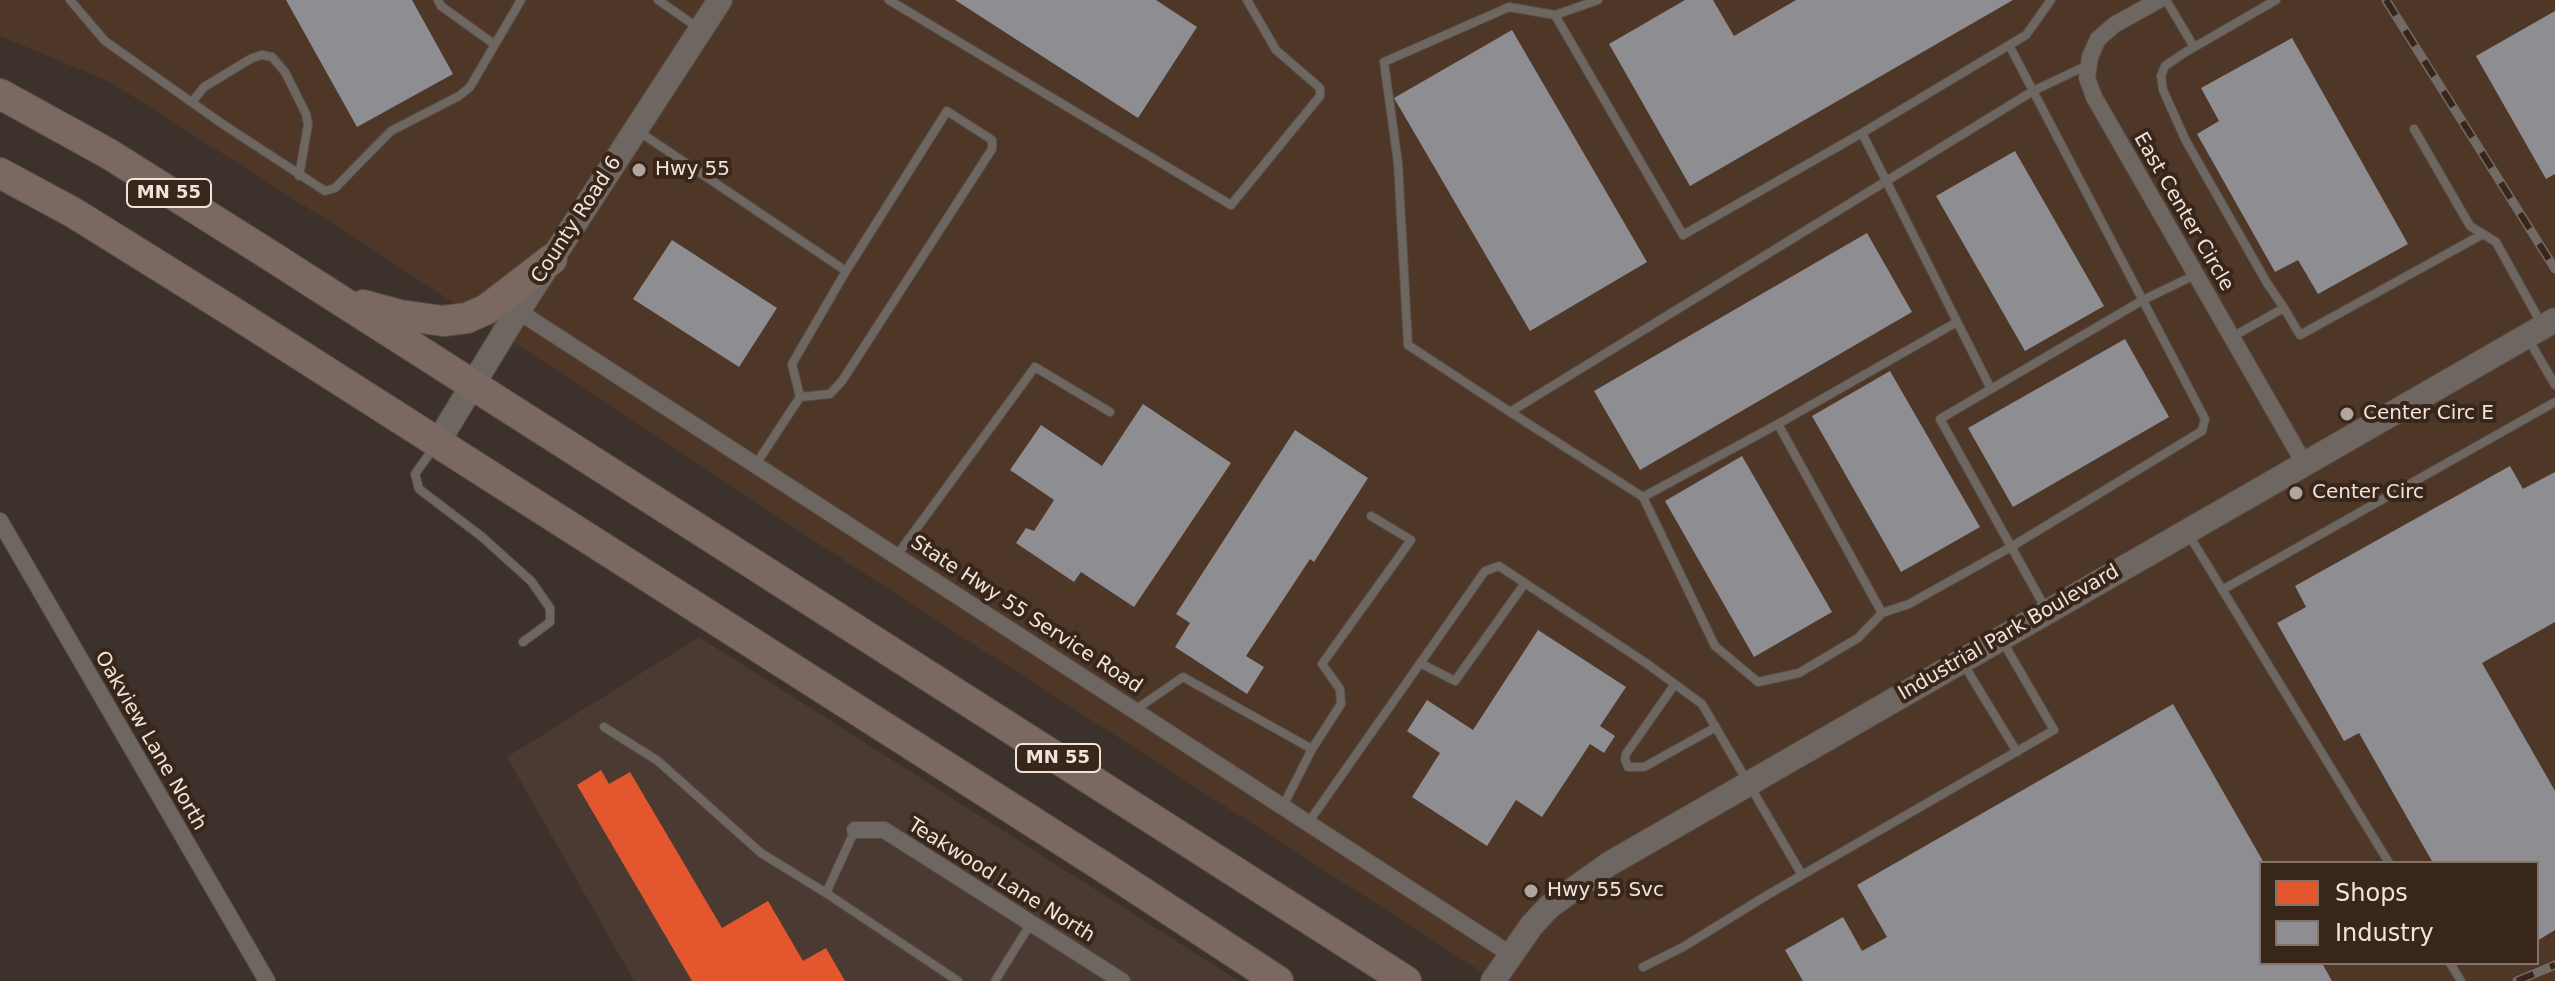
<!DOCTYPE html>
<style>
body{margin:0}
#map{position:relative;width:2555px;height:981px;overflow:hidden;background:#3c312b;font-family:"DejaVu Sans",sans-serif}
canvas{display:block}
.legend{position:absolute;left:2259px;top:861px;width:280px;height:104px;box-sizing:border-box;background:#39261a;border:2px solid #827267;margin:0;padding:10px 14px;list-style:none;font-size:24px;color:#f0e3db}
.legend li{display:flex;align-items:center;gap:16px;height:40px}
.legend b{width:40px;border:2px solid #827267}
</style>
<div id="map">
<canvas width="2555" height="981"></canvas>
<ul class="legend">
<li><b style="height:22px;background:#e4572e"></b>Shops</li>
<li><b style="height:22px;background:#8d8d92"></b>Industry</li>
</ul>
</div>
<script>
const context = document.querySelector('canvas').getContext('2d');
context.lineJoin = 'round';
function fill(path, color) { context.fillStyle = color; context.fill(path, 'evenodd'); }
const toPath = rows => new Path2D(rows.map(r => 'M' + r).join(''));
function stroke(path, color, width, dash) { context.strokeStyle = color; context.lineWidth = width; context.lineCap = dash ? 'butt' : 'round'; context.setLineDash(dash || []); context.stroke(path); }
function label(font, color, halo, rows, align = 'center') {
  context.font = font + ' "DejaVu Sans",sans-serif'; context.lineWidth = 8; context.setLineDash([]); context.textBaseline = 'middle'; context.strokeStyle = halo; context.fillStyle = color; for (const [text, x, y, turn = 0] of rows) {
    context.save(); context.translate(x, y); context.rotate((+turn || 0) * Math.PI / 180); context.textAlign = isNaN(turn) ? turn : align; if (halo) context.strokeText(text, 0, 0); context.fillText(text, 0, 0); context.restore();
  }
}
fill(toPath([
 [699,637,1239,981,634,981,507,757]
]), '#4b3a32');
fill(toPath([
 [0,0,2555,0,2555,981,1496,981,865,574,380,254,110,82,0,36],
 [2261,863,2537,863,2537,963,2261,963]
]), '#4f3728');
fill(toPath([
 [601,770,609,784,630,772,722,928,768,901,803,961,826,948,845,981,692,981,577,785]
]), '#e4572e');
fill(toPath([
 [286,0,412,0,453,74,357,127],
 [955,0,1156,0,1197,27,1138,118],
 [1685,0,1713,0,1734,36,1796,0,2013,0,1690,186,1609,44],
 [2555,11,2555,174,2546,179,2476,56],
 [1512,30,1647,262,1530,331,1394,98],
 [2292,38,2408,244,2318,294,2298,260,2275,272,2197,134,2219,121,2201,88],
 [2015,151,2104,306,2025,351,1936,196],
 [1867,233,1912,312,1640,470,1594,391],
 [672,240,777,308,739,367,633,299],
 [2125,339,2169,417,2013,507,1968,428],
 [1890,371,1980,527,1901,572,1812,416],
 [1143,404,1231,463,1134,607,1081,572,1074,582,1016,543,1026,528,1034,531,1054,500,1010,470,1041,425,1102,466],
 [1295,430,1368,478,1314,562,1310,559,1246,656,1264,667,1247,694,1175,647,1190,623,1176,614],
 [1742,456,1832,612,1754,657,1665,501],
 [2510,466,2523,489,2555,472,2555,622,2482,663,2555,791,2555,930,2537,941,2537,863,2433,863,2359,733,2344,741,2277,623,2306,607,2295,586],
 [1538,630,1626,687,1600,726,1615,736,1604,753,1590,744,1542,817,1516,800,1487,846,1412,797,1440,753,1407,731,1427,700,1473,730],
 [2173,704,2264,863,2261,863,2261,963,2322,963,2332,981,1803,981,1785,950,1843,917,1862,951,1887,937,1857,885]
]), '#8d8d92');
const lane = toPath([
 [70,0,105,41,221,123,325,191,335,188,391,131,459,96,470,87,521,0],
 [438,0,441,6,494,44],
 [658,0,697,27],
 [889,0,1231,205,1320,96,1320,88,1276,50,1247,0],
 [1598,0,1555,15,1683,235,1862,133,2026,35,2051,0],
 [2166,0,2194,47],
 [2276,0,2184,53,2165,66,2161,76,2163,90,2186,141,2267,283,2284,308],
 [1555,15,1509,7,1384,62,1398,163,1408,345,1510,412,2033,91,2088,65],
 [192,102,204,87,252,58,262,55,272,57,285,72,306,114,308,125,299,176],
 [2414,129,2470,226,2496,242,2541,323],
 [638,131,846,271,792,364,800,397,756,464],
 [1862,133,1991,389,1940,419,2047,611],
 [2232,337,2284,308,2300,335,2483,234],
 [2527,337,2555,385],
 [1991,389,2143,300,2195,275],
 [800,397,830,394,842,381,992,149,992,140,947,111,846,271],
 [1510,412,1643,497,1778,424,1957,322],
 [435,446,415,474,419,489,481,536,531,581,550,608,550,622,523,642],
 [1643,497,1715,646,1758,682,1799,673,1858,638,1882,613,1778,424],
 [2189,535,2389,863],
 [897,555,1035,367,1110,412],
 [2222,590,2555,402],
 [1882,613,1909,604,2011,547,2202,431,2205,419,2009,45],
 [1420,663,1455,681,1525,583],
 [1964,665,2017,752],
 [1675,684,1626,754,1625,759,1628,767,1644,767,1716,727],
 [1135,710,1183,677,1312,749,1283,806],
 [604,727,658,761,761,853,826,893],
 [1312,749,1341,704,1340,689,1322,664,1411,540,1371,516],
 [1308,823,1485,571,1499,566,1646,663,1702,704,1802,875],
 [855,830,826,893,958,981],
 [2450,963,2461,981],
 [1643,967,1683,947,1769,894,2054,730,2003,642],
 [995,981,1031,923]
]);
const street = toPath([
 [2159,0,2114,25,2098,39,2090,57,2087,78,2094,97,2304,463],
 [518,311,1510,954],
 [0,521,267,981],
 [855,830,884,830,1122,981]
]);
const secondary = toPath([
 [438,442,509,325,720,0],
 [1493,981,1532,925,1550,906,1609,864,2555,320]
]);
const highway = toPath([
 [0,94,109,154,260,249,1406,981],
 [0,173,74,213,236,314,1102,866,1278,981],
 [363,305,400,315,443,321,467,318,487,309,552,259]
]);
stroke(lane, '#584e48', 10);
stroke(street, '#584e48', 18);
stroke(secondary, '#584e48', 26);
stroke(highway, '#584e48', 32);
stroke(lane, '#6e6761', 8);
stroke(street, '#6e6761', 16);
stroke(secondary, '#6e6761', 24);
stroke(highway, '#7b6860', 30);
const rail = toPath([
 [2386,0,2555,269],
 [2517,981,2555,965]
]);
stroke(rail, '#726a65', 9);
stroke(rail, '#39261a', 6, [18]);
for (const [x, y, r, color] of [
 [639,170,8,"#b1a59d"],
 [2347,414,8,"#b1a59d"],
 [2296,493,8,"#b1a59d"],
 [1531,891,8,"#b1a59d"]
]) { const dot = new Path2D(); dot.arc(x, y, r, 0, 2 * Math.PI); context.fillStyle = color; context.fill(dot); stroke(dot, '#39261a', 3); }
for (const [x, y, w] of [
 [169,193,84],
 [1058,758,84]
]) { const box = new Path2D(); box.roundRect(x - w / 2, y - 14, w, 28, 6); context.fillStyle = '#39261a'; context.fill(box); stroke(box, '#f0e3db', 2); }
label('bold 18px', '#f0e3db', null, [
 ["MN 55",169,193],
 ["MN 55",1058,758]
]);
label('20px', '#f0e3db', '#39261a', [
 ["Hwy 55",655,170],
 ["Center Circ E",2363,414],
 ["Center Circ",2312,493],
 ["Hwy 55 Svc",1547,891]
], 'left');
label('20px', '#f0e3db', '#39261a', [
 ["East Center Circle",2183,212,60],
 ["County Road 6",577,220,-57],
 ["State Hwy 55 Service Road",1026,615,33],
 ["Industrial Park Boulevard",2009,633,-30],
 ["Oakview Lane North",150,741,60],
 ["Teakwood Lane North",1001,881,32]
]);
</script>
